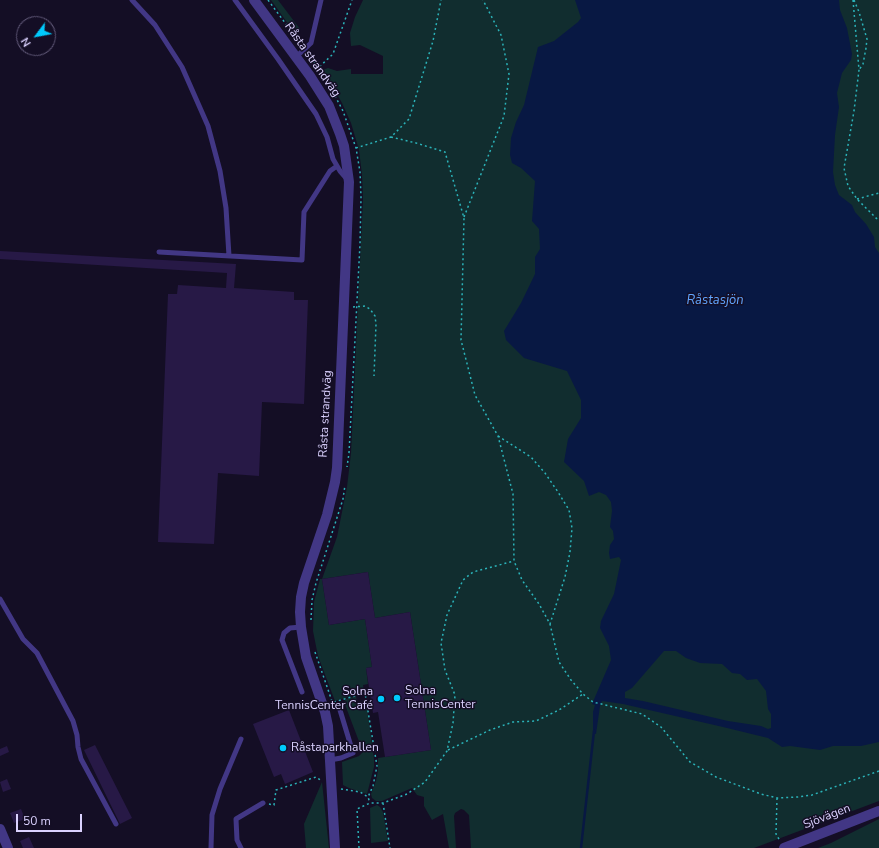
<!DOCTYPE html>
<meta charset="utf-8">
<style>
body{margin:0}
#map{position:relative;width:879px;height:848px;overflow:hidden;background:#140e25;font-family:"Nunito Sans",sans-serif}
canvas{display:block}
.north{position:absolute;left:16px;top:16px;width:40px;height:40px;box-sizing:border-box;background:#140e25;border:1px solid #645c7c;border-radius:50%;rotate:238deg;font-size:11px;font-weight:700;line-height:16px;text-align:center;color:#dbd2ff}
.north::after{content:'';display:block;margin:auto;width:14px;height:18px;background:#00cafd;clip-path:polygon(50% 0,100% 100%,50% 72%,0 100%)}
.scale{position:absolute;left:16px;top:814px;width:66px;height:18px;box-sizing:border-box;border:2px solid #dbd2ff;border-top:0;padding-left:5px;font-size:12px;line-height:14px;white-space:nowrap;color:#dbd2ff;-webkit-text-stroke:3px #140e25;paint-order:stroke}
</style>
<div id="map">
<canvas width="879" height="848"></canvas>
<div class="north">N</div>
<div class="scale">50 m</div>
</div>
<script>
const context = document.querySelector('canvas').getContext('2d');
context.lineJoin = 'round';
function fill(path, color) { context.fillStyle = color; context.fill(path, 'evenodd'); }
const toPath = rows => new Path2D(rows.map(r => 'M' + r).join(''));
function stroke(path, color, width, dash) { context.strokeStyle = color; context.lineWidth = width; context.lineCap = dash ? 'butt' : 'round'; context.setLineDash(dash || []); context.stroke(path); }
function label(font, color, halo, rows, align = 'center') {
  context.font = font + ' "Nunito Sans",sans-serif'; context.lineWidth = 3; context.setLineDash([]); context.textBaseline = 'middle'; context.strokeStyle = halo; context.fillStyle = color; for (const [text, x, y, turn = 0] of rows) {
    context.save(); context.translate(x, y); context.rotate((+turn || 0) * Math.PI / 180); context.textAlign = isNaN(turn) ? turn : align; if (halo) context.strokeText(text, 0, 0); context.fillText(text, 0, 0); context.restore();
  }
}
fill(toPath([
 [271,0,278,0,300,29,296,35],
 [363,0,879,0,879,801,754,848,471,848,469,815,464,810,461,809,455,813,454,816,456,848,449,848,443,814,432,820,424,806,424,797,417,795,412,788,382,801,376,801,372,798,371,794,376,781,378,770,378,758,431,750,410,612,375,618,368,572,322,579,329,625,365,619,372,667,366,668,368,684,363,685,364,692,335,701,318,656,313,631,314,602,320,579,322,579,337,537,347,487,351,453,363,199,362,175,359,150,351,123,342,103,323,70,328,68,337,71,351,69,351,74,383,74,383,56,360,45,351,46,350,33,355,17],
 [356,696,358,709,367,708,374,759,374,767,367,794,349,788,343,785,342,762,359,756,363,752,344,702,346,699],
 [322,782,329,848,306,848,304,824],
 [377,805,380,807,383,812,388,841,371,843,370,808],
 [879,819,879,848,818,848,831,843]
]), '#112d2f');
fill(toPath([
 [575,0,839,0,840,10,847,28,852,54,851,60,842,73,837,93,839,107,835,135,833,172,835,185,839,195,852,205,855,212,866,224,874,237,875,247,879,253,879,742,861,746,833,746,820,750,790,746,782,747,768,738,723,727,623,704,602,701,600,706,596,734,593,733,593,712,595,705,592,704,611,660,609,646,600,628,601,621,614,594,621,560,619,557,610,559,609,553,610,545,614,539,613,531,610,527,612,511,611,502,606,495,599,492,589,496,584,481,564,462,568,439,581,418,581,400,567,371,524,358,506,340,504,331,521,303,535,274,535,257,540,249,539,229,532,221,535,181,521,168,512,163,510,155,511,138,516,122,524,105,538,47,554,41,578,22,581,18],
 [664,651,676,651,686,658,700,663,722,664,732,673,740,674,747,680,757,679,766,691,768,709,771,714,771,728,768,729,761,726,728,721,643,701,625,698,625,692,632,688]
]), '#081843');
stroke(toPath([
 [581,848,594,731]
]), '#081843', 2.5);
fill(toPath([
 [0,251,236,264,234,288,294,292,294,300,308,300,304,404,262,402,259,476,218,473,214,544,158,542,168,294,177,294,178,285,226,288,227,273,0,259],
 [368,572,375,618,410,612,431,750,385,757,378,712,373,713,366,668,372,667,365,619,329,625,322,579],
 [289,710,313,772,285,784,281,774,274,777,253,724],
 [95,745,132,818,120,824,84,750],
 [7,746,9,752,0,756,0,749],
 [7,779,11,789,3,792,0,782],
 [21,809,25,819,14,823,10,813],
 [29,837,34,848,23,848,20,841]
]), '#271946');
stroke(toPath([
 [268,0,300,43],
 [853,0,859,70,854,111,844,168,848,186,857,199,879,221],
 [854,0,859,12,867,39,866,48,863,64,859,70],
 [308,54,324,75,343,111,356,148,360,172,361,197,360,244,349,453,347,467],
 [316,70,333,54,352,0],
 [391,137,416,143,445,152,464,218,461,340,475,395,498,436,513,494,514,561,522,580,539,604,550,624,559,662,571,680,583,694,593,702,642,714,661,727,690,762,716,777,761,794,777,798,798,797,812,795,879,771],
 [356,148,391,137,409,119,433,41,441,0],
 [857,199,879,193],
 [464,217,504,116,509,74,501,35,483,0],
 [353,307,365,306,370,309,375,316,376,324,374,376],
 [498,436,531,457,545,473,558,492,569,510,572,528,570,552,565,577,550,624],
 [311,620,312,600,316,583,343,499,345,485],
 [315,652,334,707],
 [334,702,365,693,377,766,373,786,368,797],
 [448,750,490,730,513,722,536,721,559,710,583,694],
 [341,789,360,792,368,797,370,803],
 [777,798,776,834,780,841],
 [383,803,390,848],
 [269,804,274,805,276,790,316,777,322,781],
 [359,848,357,809,370,803,383,803,407,794,425,782,447,751,453,723,455,695,445,670,441,643,447,615,463,580,473,572,514,561]
]), '#2bb3b9', 1.5, [2, 3]);
stroke(toPath([
 [132,0,155,25,182,67,208,126,220,171,226,208,229,256],
 [235,0,278,59,316,114,327,137,333,159,340,171,347,179],
 [296,57,311,43,321,0],
 [159,252,302,260,304,212,330,171,337,166],
 [0,599,23,639,37,653,73,721,77,735,78,747,81,759,116,824],
 [301,627,290,628,284,633,282,640,302,692],
 [330,760,341,758,353,753,340,710],
 [211,848,212,815,220,789,241,739],
 [241,848,237,840,236,819,263,803]
]), '#423785', 5);
stroke(toPath([
 [254,0,310,76,329,106,340,134,344,146,349,182,337,468,335,482,327,515,304,583,301,597,300,612,301,627,306,657,325,712,328,726,335,848],
 [0,829,8,848],
 [784,848,879,811]
]), '#423785', 10);
for (const [x, y, r, color] of [
 [397,698,4,"#00cafd"],
 [381,699,4,"#00cafd"],
 [283,748,4,"#00cafd"]
]) { const dot = new Path2D(); dot.arc(x, y, r, 0, 2 * Math.PI); context.fillStyle = color; context.fill(dot); stroke(dot, '#140e25', 1.5); }
label('12px', '#dbd2ff', '#140e25', [
 ["Råsta strandväg",312,60,55],
 ["Råsta strandväg",326,414,-87],
 ["Sjövägen",827,817,-21]
]);
label('12px', '#dbd2ff', '#140e25', [
 ["Solna",405,691],
 ["TennisCenter",405,705],
 ["Solna",373,692,"right"],
 ["TennisCenter Café",373,706,"right"],
 ["Råstaparkhallen",291,748]
], 'left');
label('italic 13px', '#60a5ff', '#140e25', [
 ["Råstasjön",715,301]
]);
</script>
